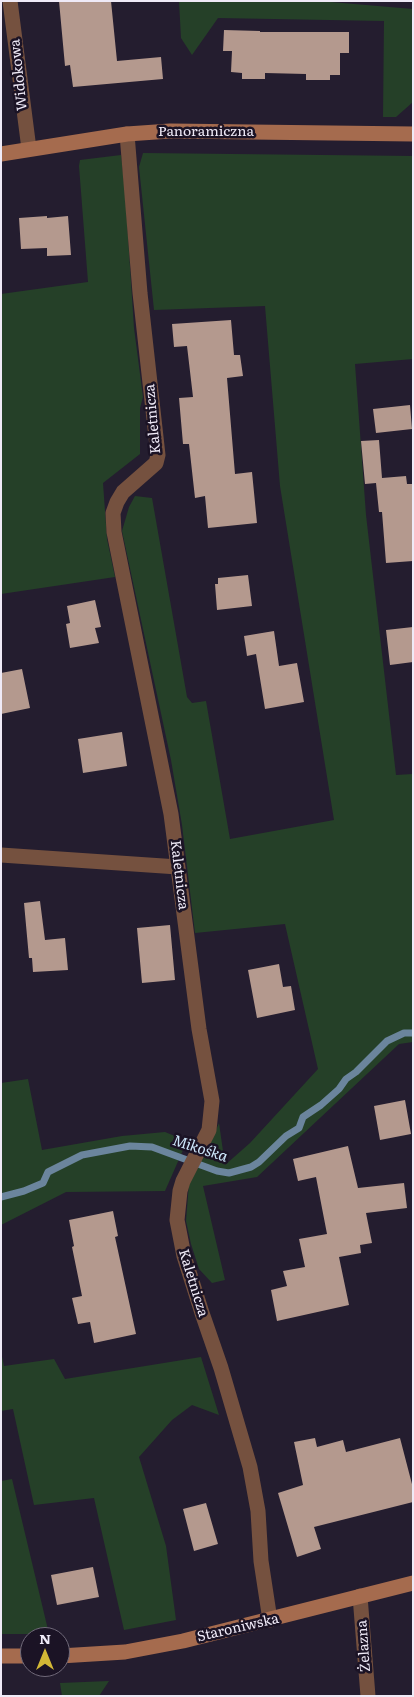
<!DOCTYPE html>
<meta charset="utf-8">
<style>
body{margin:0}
#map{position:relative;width:414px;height:1697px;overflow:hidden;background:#241d2f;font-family:Literata,serif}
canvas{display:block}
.frame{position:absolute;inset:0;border:2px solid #efeaf7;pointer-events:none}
.north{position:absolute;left:20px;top:1627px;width:50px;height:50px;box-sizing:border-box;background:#1b1325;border:1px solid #706979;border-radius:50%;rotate:0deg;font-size:14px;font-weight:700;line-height:20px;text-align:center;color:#efeaf7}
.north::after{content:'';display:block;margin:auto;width:18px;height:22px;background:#d2b736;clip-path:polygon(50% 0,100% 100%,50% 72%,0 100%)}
</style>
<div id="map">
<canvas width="414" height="1697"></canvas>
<div class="frame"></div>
<div class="north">N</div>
</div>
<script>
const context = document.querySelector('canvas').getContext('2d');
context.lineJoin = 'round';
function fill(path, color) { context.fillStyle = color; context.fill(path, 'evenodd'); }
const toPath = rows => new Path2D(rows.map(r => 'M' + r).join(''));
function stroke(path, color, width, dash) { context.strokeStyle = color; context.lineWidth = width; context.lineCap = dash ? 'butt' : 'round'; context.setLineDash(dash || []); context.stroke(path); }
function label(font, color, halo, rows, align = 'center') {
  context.font = font + ' Literata,serif'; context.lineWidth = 5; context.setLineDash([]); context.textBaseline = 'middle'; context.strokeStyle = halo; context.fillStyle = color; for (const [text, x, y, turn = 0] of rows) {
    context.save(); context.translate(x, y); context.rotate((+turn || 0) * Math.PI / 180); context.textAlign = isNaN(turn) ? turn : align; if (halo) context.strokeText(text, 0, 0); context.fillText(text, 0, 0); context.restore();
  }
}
fill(toPath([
 [179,1,319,1,413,9,413,102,396,117,383,117,384,21,218,18,192,55,181,38],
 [143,153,413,156,413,359,355,364,366,515,396,775,413,774,413,1042,399,1044,257,1177,203,1186,225,1280,212,1283,199,1269,191,1244,186,1221,189,1183,208,1149,219,1123,225,1165,250,1143,318,1069,285,924,195,933,182,825,171,760,122,531,129,507,135,496,152,498,187,697,192,703,206,701,230,839,334,820,280,486,265,306,154,310,139,167],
 [121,155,125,191,134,328,143,397,140,408,140,454,103,483,107,539,115,577,1,594,1,294,88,282,79,166,80,160],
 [28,1079,42,1150,122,1136,165,1132,187,1141,165,1191,66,1192,1,1225,1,1083],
 [1,1352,4,1366,54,1359,65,1379,201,1357,219,1415,192,1405,172,1420,139,1457,166,1546,176,1620,124,1630,94,1498,34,1505,13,1409,1,1411],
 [12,1479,49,1634,1,1634,1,1481],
 [109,1681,99,1696,62,1696,60,1683]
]), '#254028');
stroke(toPath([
 [1,1197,24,1191,43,1183,48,1172,82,1155,130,1146,152,1147,217,1171,229,1173,251,1167,259,1162,286,1136,299,1128,303,1117,321,1105,339,1089,346,1079,356,1072,387,1041,404,1033,413,1033]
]), '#6b859d', 7);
fill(toPath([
 [59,1,111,1,117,61,161,57,163,79,73,87,70,65,65,66],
 [224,30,260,31,260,32,349,32,349,53,340,53,340,75,330,75,330,80,306,80,306,74,265,73,265,79,242,79,242,73,231,72,232,51,223,51],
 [47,216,47,218,68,216,71,255,47,256,47,248,21,249,19,218],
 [231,320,234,355,240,355,243,376,227,378,235,474,252,472,257,523,208,528,205,496,195,498,189,444,183,444,179,398,193,397,187,346,174,347,172,324],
 [410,405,412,429,376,433,373,409],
 [379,440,382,478,406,476,407,484,413,484,413,561,386,563,382,512,379,512,376,483,365,484,361,441],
 [248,575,252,606,217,610,215,584,218,584,218,578],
 [95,600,101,627,95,628,99,643,70,648,66,624,70,623,67,606],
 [413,627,413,662,390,665,386,630],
 [274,631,279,666,297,663,304,702,265,709,256,654,247,656,244,636],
 [22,669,30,708,1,714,1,673],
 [122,732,127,766,83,773,78,739],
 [40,901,45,940,65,938,68,970,33,972,32,958,29,958,24,903],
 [170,925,175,980,142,983,137,928],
 [279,964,283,987,291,986,295,1010,257,1018,248,970],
 [405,1100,411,1134,380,1140,374,1106],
 [348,1146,358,1188,404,1183,407,1208,366,1213,372,1243,360,1245,361,1253,339,1257,349,1305,277,1321,271,1290,287,1286,283,1271,305,1267,299,1239,327,1234,316,1177,298,1181,293,1159],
 [113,1211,118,1236,115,1237,136,1334,94,1343,90,1322,78,1324,72,1298,82,1296,72,1247,74,1246,69,1220],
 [315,1438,317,1447,343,1440,346,1452,400,1438,413,1488,413,1502,314,1527,321,1549,297,1557,278,1493,303,1485,294,1442],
 [206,1503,218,1544,194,1551,183,1509],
 [93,1567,99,1597,57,1605,51,1575]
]), '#b4998e');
stroke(toPath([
 [10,1,29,149],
 [127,134,140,293,158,455,156,463,123,492,117,502,113,513,114,532,171,814,199,1029,212,1101,209,1130,183,1181,180,1191,177,1220,184,1256,202,1313,221,1368,250,1467,258,1511,261,1561,270,1620],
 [1,855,178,867],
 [360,1596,368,1696]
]), '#75513f', 15);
stroke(toPath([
 [1,154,127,134,170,131,413,134],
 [1,1656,30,1656],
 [60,1656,125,1652,183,1641,413,1583]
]), '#a56b4e', 15);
label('14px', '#efeaf7', '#1b1325', [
 ["Widokowa",19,75,-96],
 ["Panoramiczna",206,132],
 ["Kaletnicza",153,419,-95],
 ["Kaletnicza",179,875,83],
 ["Kaletnicza",193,1283,73],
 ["Staroniwska",238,1628,-13],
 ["Żelazna",364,1646,-94]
]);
label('italic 15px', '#cee7fb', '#1b1325', [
 ["Mikośka",200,1149,18]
]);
</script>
